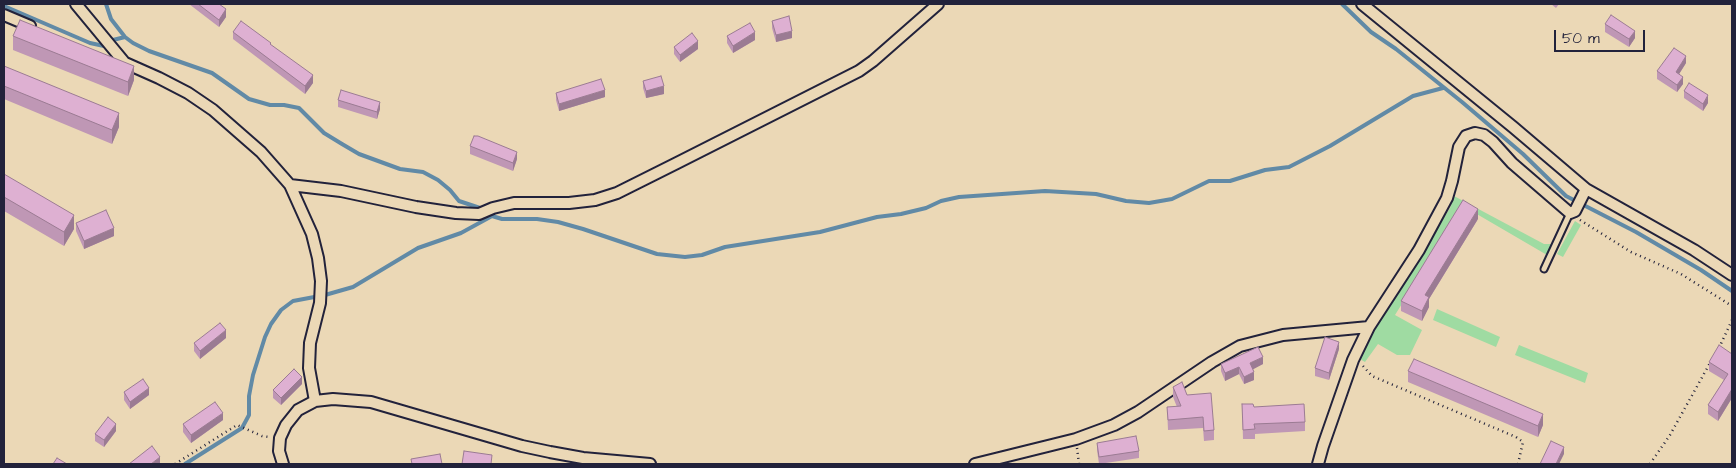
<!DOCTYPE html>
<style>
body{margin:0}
#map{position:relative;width:1736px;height:468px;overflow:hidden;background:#ebd8b6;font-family:"Architects Daughter",sans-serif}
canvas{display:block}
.frame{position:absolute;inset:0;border:5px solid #22223b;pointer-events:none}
.scale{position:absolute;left:1554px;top:30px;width:91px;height:22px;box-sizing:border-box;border:2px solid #22223b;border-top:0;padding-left:6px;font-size:15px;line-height:18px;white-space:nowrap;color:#22223b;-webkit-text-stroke:4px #ebd8b6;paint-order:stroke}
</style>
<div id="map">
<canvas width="1736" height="468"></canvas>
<div class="frame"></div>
<div class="scale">50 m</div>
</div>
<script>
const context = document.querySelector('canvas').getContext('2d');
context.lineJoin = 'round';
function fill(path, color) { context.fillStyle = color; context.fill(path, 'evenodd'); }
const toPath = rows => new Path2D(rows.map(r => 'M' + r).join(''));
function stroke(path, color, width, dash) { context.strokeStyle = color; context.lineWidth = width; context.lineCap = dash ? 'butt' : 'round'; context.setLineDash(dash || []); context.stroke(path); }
fill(toPath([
 [1454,196,1544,244,1552,244,1547,255,1463,206,1395,315,1422,330,1410,355,1397,355,1378,344,1365,362,1358,358,1373,330,1450,208],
 [1575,221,1581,225,1563,257,1557,254],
 [1437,309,1500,337,1496,347,1433,320],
 [1519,345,1588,373,1585,383,1515,355]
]), '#9fdba2');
stroke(toPath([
 [106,4,111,19,125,37,133,43,149,51,212,73,249,99,270,105,284,105,299,108,324,133,342,144,359,154,400,169,423,172,438,180,450,190,459,201,480,208,492,216,502,219,537,219,558,222,583,229,657,254,685,257,702,255,725,247,820,232,877,217,901,214,926,208,941,201,959,197,1045,191,1096,194,1126,201,1149,203,1172,199,1209,181,1230,181,1265,170,1289,167,1330,146,1413,96,1443,88],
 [1342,4,1371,32,1396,49,1462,102,1523,154,1566,196,1636,232,1701,270,1732,291],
 [4,6,90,43,104,46],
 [113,40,125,37],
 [185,464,242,428,249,415,249,396,253,375,265,337,271,324,281,310,293,301,325,295,353,287,418,248,461,233,492,216]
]), '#618aa6', 4);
const service = toPath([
 [1544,269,1570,213]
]);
const minor = toPath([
 [76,4,124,62],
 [1362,4,1513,127,1586,189,1694,250,1732,275],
 [4,15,30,26],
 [123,62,159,78,188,93,213,110,261,152,290,185,312,234,318,258,321,281,320,303,310,343,309,368,315,401],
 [290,185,341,191,416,207,456,213,479,214,493,208,514,203,569,203,595,200,617,193,677,163,859,71,873,61,938,4],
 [283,464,279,451,280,438,286,425,298,410,315,401,333,399,371,402,522,446,550,452,583,458,650,464],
 [975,464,1076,439,1114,425,1138,412,1212,362,1240,346,1283,335,1369,327],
 [1318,464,1323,446,1353,360,1369,327,1419,250,1447,198,1452,181,1459,147,1466,136,1475,133,1484,135,1493,142,1512,163,1570,213,1575,211,1586,189]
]);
stroke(service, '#22223b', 9);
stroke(minor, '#22223b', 14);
stroke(toPath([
 [1580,220,1631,252,1681,274,1732,306],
 [1719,348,1732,320],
 [1363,366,1372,376,1516,437,1523,442,1518,464],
 [1077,448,1079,464],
 [175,464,237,425,262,436,269,437],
 [1650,464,1670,435,1710,363]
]), '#22223b', 2.5, [1, 4]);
stroke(service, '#ebd8b6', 5);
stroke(minor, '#ebd8b6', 10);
fill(toPath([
 [189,4,219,4,226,17,219,27],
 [1551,4,1559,4,1556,8],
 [772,21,792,38,776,42,772,28],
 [1605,24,1635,38,1629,47,1605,32],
 [233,32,271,45,313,83,305,94,233,39],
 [13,36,134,80,128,96,13,50],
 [727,36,755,40,733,53,727,43],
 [674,47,698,49,680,62,674,54],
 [1686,63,1679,74,1683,84,1677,92,1657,79,1657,71],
 [4,66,119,127,112,144,4,99],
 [643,81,664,94,646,98,643,88],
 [1684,91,1708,103,1703,111,1684,98],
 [556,93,605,97,559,111,556,100],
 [338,100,380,109,377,119,338,107],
 [470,146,517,159,513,171,470,154],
 [4,174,74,229,64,246,4,211],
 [1478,219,1429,299,1429,307,1422,321,1401,311,1401,301],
 [76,223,114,236,84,249,76,231],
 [226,338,200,359,194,351,194,343],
 [1339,349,1329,380,1315,376,1315,368],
 [1732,354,1732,398,1718,421,1708,414,1708,405,1724,380,1709,371,1709,362],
 [1221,364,1263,364,1252,369,1254,380,1244,384,1239,374,1225,381,1221,371],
 [1408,371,1543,425,1538,437,1408,382],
 [302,384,281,405,273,398,273,390],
 [1173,387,1187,395,1214,430,1214,440,1204,441,1203,428,1168,430,1167,407,1177,407,1173,397],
 [124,392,149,395,130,409,124,400],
 [1242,404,1254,407,1305,422,1305,431,1255,434,1255,439,1243,439],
 [223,420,191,443,183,432,183,424],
 [116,431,104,447,95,441,95,434],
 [1097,443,1139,451,1139,458,1099,464,1097,450]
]), '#bf97b5');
fill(toPath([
 [226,9,226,17,219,27,219,20],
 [792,31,792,38,776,42,776,35],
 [1635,31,1635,38,1629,47,1629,39],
 [755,32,755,40,733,53,733,46],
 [698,41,698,49,680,62,680,55],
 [1686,56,1686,63,1676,79,1676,72],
 [134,66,134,80,128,96,128,82],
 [313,75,313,83,305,94,305,86],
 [1683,77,1683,84,1677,92,1677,85],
 [664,86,664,94,646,98,646,91],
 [605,90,605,97,559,111,559,104],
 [1708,95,1708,103,1703,111,1703,104],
 [380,102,380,109,377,119,377,112],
 [119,113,119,127,112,144,112,130],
 [517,152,517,159,513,171,513,163],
 [1478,209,1478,219,1429,299,1429,307,1422,321,1422,311,1425,295],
 [74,215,74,229,64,246,64,232],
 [114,228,114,236,84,249,84,241],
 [226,330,226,338,200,359,200,351],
 [1339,342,1339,349,1329,380,1329,373],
 [1263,357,1263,364,1250,371,1250,363],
 [1239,367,1239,374,1225,381,1225,373],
 [1254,372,1254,380,1244,384,1244,377],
 [302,377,302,384,281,405,281,398],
 [149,388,149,395,130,409,130,402],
 [1732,389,1732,398,1718,421,1718,412],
 [223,413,223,420,191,443,191,435],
 [1543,414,1543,425,1538,437,1538,426],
 [116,424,116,431,104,447,104,440],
 [1564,447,1564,454,1559,464,1556,464],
 [160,457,160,464,151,464]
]), '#9b7b93');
const building = toPath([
 [198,4,219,4,226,9,219,20,198,4],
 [1611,15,1635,31,1629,39,1605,24,1611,15],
 [789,16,792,31,776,35,772,21,789,16],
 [20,20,134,66,128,82,13,36,20,20],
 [241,21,271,43,270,44,313,75,305,86,233,32,241,21],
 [750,23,755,32,733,46,727,36,750,23],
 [692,33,698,41,680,55,674,47,692,33],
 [1674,48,1686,56,1676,72,1683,77,1677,85,1657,71,1674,48],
 [4,66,119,113,112,130,4,86,4,66],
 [661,76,664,86,646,91,643,81,661,76],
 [601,79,605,90,559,104,556,93,601,79],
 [1689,83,1708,95,1703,104,1684,91,1689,83],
 [341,90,380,102,377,112,338,100,341,90],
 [474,136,478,136,517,152,513,163,470,146,474,136],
 [4,174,74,215,64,232,4,197,4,174],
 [1463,200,1478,209,1425,295,1429,297,1422,311,1401,301,1463,200],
 [106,210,114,228,84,241,76,223,106,210],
 [220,323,226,330,200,351,194,343,220,323],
 [1325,337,1339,342,1329,373,1315,368,1325,337],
 [1719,345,1732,354,1732,389,1718,412,1708,405,1728,374,1709,362,1719,345],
 [1258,347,1263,357,1250,363,1254,372,1244,377,1239,367,1225,373,1221,364,1258,347],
 [1414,359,1543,414,1538,426,1408,371,1414,359],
 [294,369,302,377,281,398,273,390,294,369],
 [143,379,149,388,130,402,124,392,143,379],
 [1182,382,1187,395,1211,393,1214,430,1204,431,1203,417,1168,420,1167,407,1181,406,1173,387,1182,382],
 [215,402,223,413,191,435,183,424,215,402],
 [1242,404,1253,404,1254,407,1304,404,1305,422,1254,424,1255,429,1243,430,1242,404],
 [108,417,116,424,104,440,95,434,108,417],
 [1136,436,1139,451,1099,457,1097,443,1136,436],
 [1551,441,1564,447,1556,464,1540,464,1551,441],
 [152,446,160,457,151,464,129,464,152,446],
 [464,451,492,455,491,464,462,464,464,451],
 [440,454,442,464,412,464,411,459,440,454],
 [57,458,67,464,53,464,57,458]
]);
fill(building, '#deb0d2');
stroke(building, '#9b7b93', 1);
</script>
